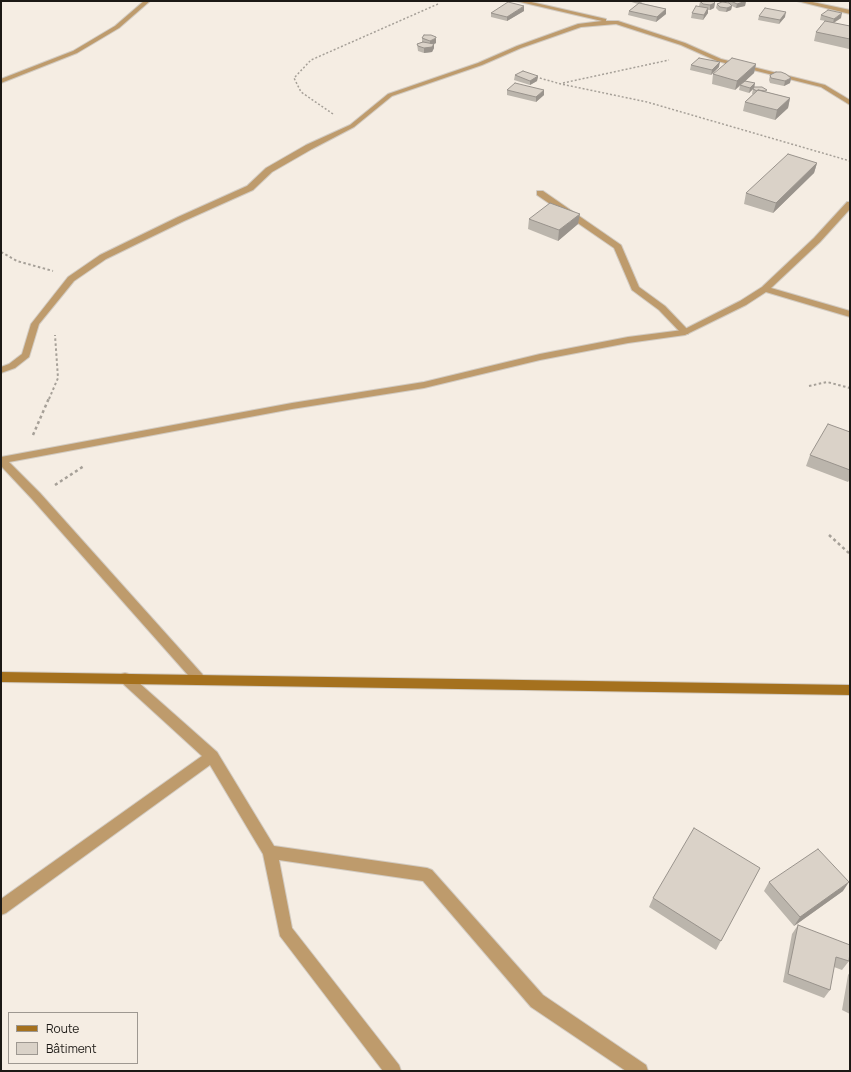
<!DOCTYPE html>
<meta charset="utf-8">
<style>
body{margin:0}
#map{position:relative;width:851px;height:1072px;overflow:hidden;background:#f5ede3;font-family:Manrope,sans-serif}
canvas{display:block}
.frame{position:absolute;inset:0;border:2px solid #1c1915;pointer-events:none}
.legend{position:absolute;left:8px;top:1012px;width:130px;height:52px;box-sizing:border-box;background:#f5ede3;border:1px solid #9e9891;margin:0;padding:5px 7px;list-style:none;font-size:12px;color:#1c1915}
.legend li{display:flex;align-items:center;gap:8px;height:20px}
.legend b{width:20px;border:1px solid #9e9891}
</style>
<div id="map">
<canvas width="851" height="1072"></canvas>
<div class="frame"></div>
<ul class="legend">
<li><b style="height:5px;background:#a5711e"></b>Route</li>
<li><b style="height:11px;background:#dad2c8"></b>Bâtiment</li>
</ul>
</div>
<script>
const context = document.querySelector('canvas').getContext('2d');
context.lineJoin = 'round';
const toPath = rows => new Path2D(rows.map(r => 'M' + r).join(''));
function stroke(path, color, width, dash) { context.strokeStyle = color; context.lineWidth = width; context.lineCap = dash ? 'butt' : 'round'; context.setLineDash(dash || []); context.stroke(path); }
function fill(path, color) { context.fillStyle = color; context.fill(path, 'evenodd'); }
const service = toPath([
 [537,191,543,191,621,245,639,287,665,306,688,330,689,332,688,334,682,334,659,310,632,290,614,248,537,195,537,191]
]);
const minor = toPath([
 [144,1,150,1,119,28,77,53,1,83,1,79,73,51,115,26,144,1],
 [516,1,527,1,606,19,606,21,618,21,685,43,721,59,825,85,850,100,850,105,821,87,717,61,681,45,616,24,581,27,521,48,482,65,392,96,354,127,312,149,272,172,253,190,184,221,106,259,74,281,39,324,29,357,15,368,1,373,1,367,9,364,22,354,31,324,68,277,100,255,178,217,247,186,266,168,306,145,350,125,388,94,478,63,517,46,578,24,602,21,516,1],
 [797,1,808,1,850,10,850,14,797,1],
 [847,202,850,202,850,209,820,242,771,288,850,311,850,317,766,292,746,305,685,335,628,343,540,360,424,388,292,409,9,462,40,493,203,675,205,679,203,683,199,684,195,683,32,499,1,466,1,457,292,403,424,382,540,354,628,337,683,330,740,301,762,287,814,238,847,202],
 [125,673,129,674,217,752,274,846,427,868,432,870,543,995,646,1065,648,1071,626,1071,531,1007,423,881,279,860,292,928,399,1065,401,1071,383,1071,280,936,263,854,210,765,6,913,1,915,1,899,202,756,121,682,119,678,121,674,125,673]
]);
const secondary = toPath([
 [1,672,850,685,850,695,1,682,1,672]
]);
stroke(service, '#d2cbc2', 2);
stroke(minor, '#d2cbc2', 2);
stroke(secondary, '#d2cbc2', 2);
stroke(toPath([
 [536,77,561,84,647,102,850,161],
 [563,83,669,60],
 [333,114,301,92,294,78,311,60,438,4,438,1]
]), '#a6a098', 1.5, [2, 2]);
stroke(toPath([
 [1,252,17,261,53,271],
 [809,386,827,382,850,388],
 [49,399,58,378,55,335]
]), '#a6a098', 2, [2.5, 2.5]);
stroke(toPath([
 [33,435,49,398],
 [55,485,84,466],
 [829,535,850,554]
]), '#a6a098', 2.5, [3, 3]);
fill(service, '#be9b6c');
fill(minor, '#be9b6c');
fill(secondary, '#a5711e');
fill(toPath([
 [628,1,644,1,641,3,666,9,666,14,656,22,628,15,629,11,638,4],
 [698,1,713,1,715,3,714,8,710,10,708,10,708,13,703,20,691,18,692,13,700,7,699,6,700,2],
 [728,1,746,1,745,6,736,8,732,6,731,10,726,12,719,11,716,8,717,4,728,3],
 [524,11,507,21,491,17,491,13],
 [821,15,841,18,834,23,850,26,850,48,849,49,814,41,816,32,826,21,820,20],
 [759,16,785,17,779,24,758,20],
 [424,35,436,43,434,44,434,48,432,52,424,53,418,51,417,44,422,42,422,38],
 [756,64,754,73,745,81,755,83,754,87,767,92,790,98,788,108,775,120,743,111,745,102,753,94,752,94,753,89,749,93,739,90,740,86,735,90,712,84,713,74],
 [691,65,719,67,711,75,690,70],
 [515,75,538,76,537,81,530,85,514,80],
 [770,75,791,78,790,83,784,86,770,83,769,80],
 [507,90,544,95,536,102,507,95],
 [817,163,814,173,773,213,744,204,746,193],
 [529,219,578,224,558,241,528,229],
 [850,432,850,479,848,482,806,466,810,455],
 [760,868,716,950,649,907,653,898],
 [769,882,843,891,794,926,764,891],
 [798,925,849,961,842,970,834,967,830,990,824,998,783,982,792,934],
 [850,972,850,1014,842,1010,848,975]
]), '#bbb5ac');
fill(toPath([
 [746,1,745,6,736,8,737,4],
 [715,3,714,8,710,10,710,5],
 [524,6,524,11,507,21,507,17],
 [732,6,731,10,726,12,727,8],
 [708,8,708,13,703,20,704,15],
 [666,9,666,14,656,22,657,17],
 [786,12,785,17,779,24,780,20],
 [842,13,841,18,833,23,834,19],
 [436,38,436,43,434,44,434,48,432,52,424,53,424,48,430,45,430,41],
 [720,62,719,67,711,75,712,70],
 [756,64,754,73,741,85,740,85,735,90,737,81],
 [538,76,537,81,530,85,530,81],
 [791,78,790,83,784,86,785,81],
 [755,83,754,88,749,93,750,88],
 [544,90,544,95,536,102,536,97],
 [790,98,788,108,775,120,777,110],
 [817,163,814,173,773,213,776,203],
 [580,214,578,224,558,241,559,230],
 [849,882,843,891,794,926,800,917]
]), '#99938c');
const building = toPath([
 [700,1,713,1,715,3,710,5,703,4,700,1],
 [731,1,746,1,737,4,731,1],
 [508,2,524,6,507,17,491,13,508,2],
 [722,2,729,3,732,6,727,8,720,7,717,4,722,2],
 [639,3,666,9,657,17,629,11,639,3],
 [696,6,708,8,704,15,692,13,696,6],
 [765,8,786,12,780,20,759,16,765,8],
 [828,10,842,13,834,19,821,15,828,10],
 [825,21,850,26,850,39,816,32,825,21],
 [424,35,431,35,436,37,436,38,430,41,422,38,424,35],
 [423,42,434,44,432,47,424,48,418,46,417,44,423,42],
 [699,58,720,62,712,70,691,65,699,58],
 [732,58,756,64,737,81,713,74,732,58],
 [523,71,538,76,530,81,515,75,523,71],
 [776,72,781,72,786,74,791,78,785,81,771,78,770,75,776,72],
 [745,81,755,83,750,88,740,85,745,81],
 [515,83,544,90,536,97,507,90,515,83],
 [754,87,762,87,767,90,765,91,758,90,757,91,753,89,754,87],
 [758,90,790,98,777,110,745,102,758,90],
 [788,154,817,163,776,203,746,193,788,154],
 [550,203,580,214,559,230,529,219,550,203],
 [828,424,850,432,850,470,810,455,828,424],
 [694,828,760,868,721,941,653,898,694,828],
 [818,849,849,882,800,917,769,882,818,849],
 [798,925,850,945,850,952,849,961,836,957,830,990,788,974,798,925]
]);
fill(building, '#dad2c8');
stroke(building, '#99938c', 1);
</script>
